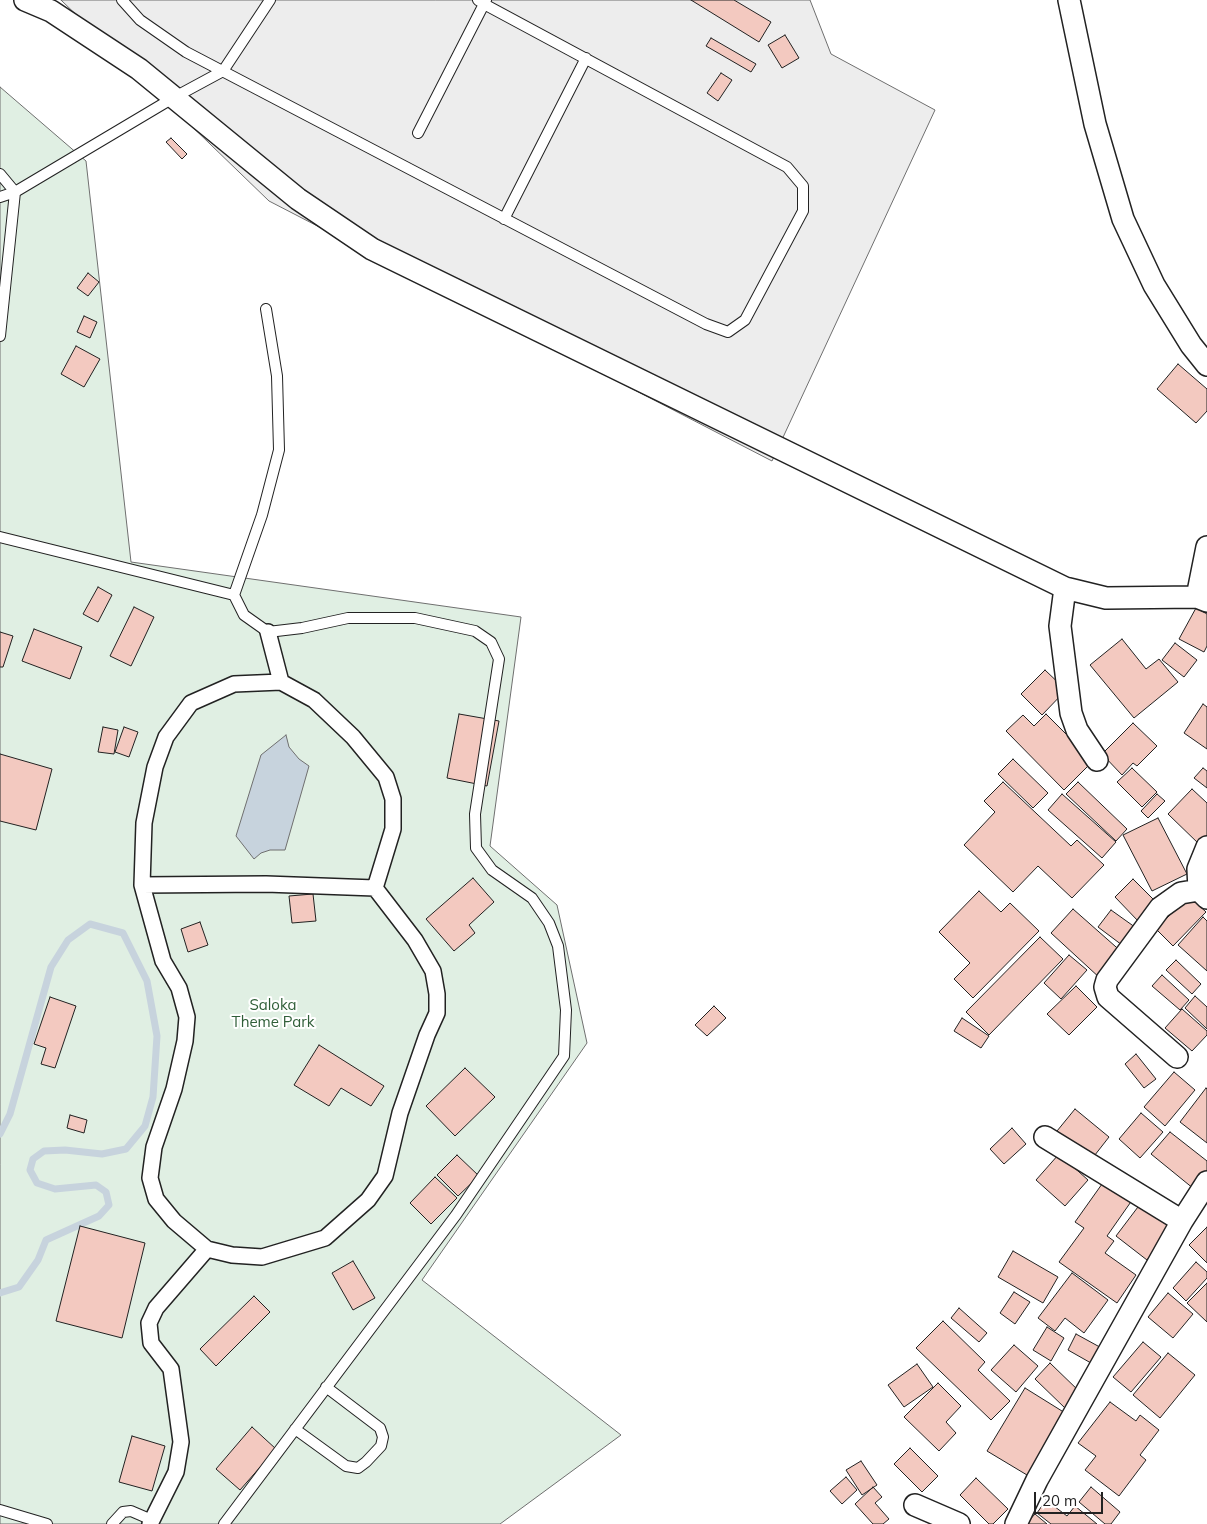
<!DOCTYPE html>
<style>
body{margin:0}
#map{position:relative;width:1207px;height:1524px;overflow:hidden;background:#fff;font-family:Mulish,sans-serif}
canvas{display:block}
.scale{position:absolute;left:1034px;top:1492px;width:69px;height:22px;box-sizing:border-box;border:2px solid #222;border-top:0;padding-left:6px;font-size:15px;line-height:18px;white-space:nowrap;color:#222;-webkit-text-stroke:4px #fff;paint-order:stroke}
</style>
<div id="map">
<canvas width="1207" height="1524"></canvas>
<div class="scale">20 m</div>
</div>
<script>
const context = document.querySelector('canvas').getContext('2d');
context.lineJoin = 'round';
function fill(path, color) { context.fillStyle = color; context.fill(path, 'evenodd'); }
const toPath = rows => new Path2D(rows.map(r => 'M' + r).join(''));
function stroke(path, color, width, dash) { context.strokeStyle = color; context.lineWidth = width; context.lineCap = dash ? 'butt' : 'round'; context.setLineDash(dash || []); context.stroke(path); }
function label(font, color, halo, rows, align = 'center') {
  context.font = font + ' Mulish,sans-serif'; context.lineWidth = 4; context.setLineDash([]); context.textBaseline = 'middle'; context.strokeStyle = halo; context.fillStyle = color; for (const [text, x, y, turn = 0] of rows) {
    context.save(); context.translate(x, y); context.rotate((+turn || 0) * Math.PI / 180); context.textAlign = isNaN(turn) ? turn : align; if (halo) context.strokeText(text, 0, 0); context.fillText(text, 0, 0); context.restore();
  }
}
const green = toPath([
 [0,87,86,161,131,562,521,617,490,846,557,905,587,1043,422,1280,621,1435,500,1524,0,1524,0,87]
]);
fill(green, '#e0efe3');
stroke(green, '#6f6f6f', 1);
const parking = toPath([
 [61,0,810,0,831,54,935,110,772,461,269,201,61,0]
]);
fill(parking, '#ededed');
stroke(parking, '#6f6f6f', 1);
const water = toPath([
 [286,735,289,747,299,759,309,766,285,850,270,850,261,853,254,859,236,836,261,755,286,735]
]);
fill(water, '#c7d3dd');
stroke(water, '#6f6f6f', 1);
stroke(toPath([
 [0,1134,10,1114,51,967,68,940,90,924,123,933,147,981,157,1036,153,1097,145,1126,126,1149,102,1154,65,1150,44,1151,33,1159,30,1170,37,1183,55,1189,96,1185,106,1192,109,1205,99,1216,46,1240,38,1260,19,1287,0,1293]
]), '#c7d3dd', 7);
const building = toPath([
 [691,0,734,0,771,22,759,42,691,0],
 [785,35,799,58,782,68,768,45,785,35],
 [711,38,756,64,751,72,706,46,711,38],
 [721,73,732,80,718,101,707,93,721,73],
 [171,138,187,154,182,159,166,142,171,138],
 [88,273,99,282,88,296,77,288,88,273],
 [84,316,97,322,90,338,77,332,84,316],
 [76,346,100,359,84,387,61,374,76,346],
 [1178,364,1207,389,1207,411,1196,423,1157,389,1178,364],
 [98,587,112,595,98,622,83,614,98,587],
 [134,607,154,617,131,666,110,656,134,607],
 [1196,608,1207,614,1207,646,1204,652,1179,639,1196,608],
 [34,629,82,647,70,679,22,661,34,629],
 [0,632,13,636,3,667,0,667,0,632],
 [1122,639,1146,669,1159,659,1178,682,1134,718,1090,665,1122,639],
 [1175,643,1197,660,1184,677,1162,660,1175,643],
 [1045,670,1066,690,1042,715,1021,694,1045,670],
 [1203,704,1207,707,1207,749,1184,733,1203,704],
 [459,714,499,721,487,786,447,778,459,714],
 [1046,714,1093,761,1064,790,1006,731,1023,715,1034,726,1046,714],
 [1133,723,1157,746,1137,766,1133,763,1122,775,1102,754,1133,723],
 [103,727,118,730,114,754,98,752,103,727],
 [124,727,138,732,129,757,115,752,124,727],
 [0,754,52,769,36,830,0,821,0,754],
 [1013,759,1048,793,1033,808,998,774,1013,759],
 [1132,768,1157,792,1142,807,1117,782,1132,768],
 [1203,768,1207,771,1207,788,1194,778,1203,768],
 [1003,782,1071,846,1077,840,1104,865,1072,898,1038,866,1013,892,964,845,995,812,984,801,1003,782],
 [1078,782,1127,829,1116,841,1066,794,1078,782],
 [1192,789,1207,803,1207,838,1200,845,1168,814,1192,789],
 [1062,794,1116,842,1102,858,1048,810,1062,794],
 [1157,794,1165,801,1148,818,1141,811,1157,794],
 [1158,818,1187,874,1152,891,1123,835,1158,818],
 [473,878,494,902,469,925,475,933,454,951,426,919,473,878],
 [1133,879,1158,904,1139,922,1115,897,1133,879],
 [979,891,1001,912,1010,903,1039,931,973,998,954,979,970,963,939,932,979,891],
 [313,894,316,921,292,923,289,896,313,894],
 [1189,896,1206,912,1173,946,1156,929,1189,896],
 [1073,909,1124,954,1101,979,1051,933,1073,909],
 [1111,910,1139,930,1126,948,1098,927,1111,910],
 [1203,917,1207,921,1207,971,1178,945,1203,917],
 [200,922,208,945,188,952,181,929,200,922],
 [1040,937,1063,959,989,1035,966,1012,1040,937],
 [1069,955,1087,970,1061,999,1044,983,1069,955],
 [1176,960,1201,984,1192,994,1166,970,1176,960],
 [1162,975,1189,1000,1180,1010,1152,986,1162,975],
 [1076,986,1097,1007,1069,1035,1047,1014,1076,986],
 [1195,996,1207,1007,1207,1029,1185,1008,1195,996],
 [50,997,76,1006,55,1068,41,1064,46,1048,34,1044,50,997],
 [714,1006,726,1018,707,1036,695,1025,714,1006],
 [1182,1009,1207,1031,1207,1035,1192,1051,1165,1028,1182,1009],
 [962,1018,989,1036,981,1048,954,1031,962,1018],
 [319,1045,384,1086,371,1106,341,1088,329,1106,294,1085,319,1045],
 [1136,1054,1156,1079,1144,1088,1125,1064,1136,1054],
 [465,1068,495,1097,455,1136,426,1106,465,1068],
 [1174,1072,1195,1090,1165,1126,1144,1107,1174,1072],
 [1206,1088,1207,1089,1207,1143,1180,1122,1206,1088],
 [1075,1109,1109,1137,1091,1160,1057,1131,1075,1109],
 [1141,1113,1163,1132,1140,1158,1119,1139,1141,1113],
 [70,1115,87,1120,84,1133,67,1128,70,1115],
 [1012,1128,1026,1144,1004,1164,990,1149,1012,1128],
 [1170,1132,1207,1161,1207,1172,1194,1189,1151,1154,1170,1132],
 [1059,1154,1088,1180,1065,1206,1036,1180,1059,1154],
 [457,1155,479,1176,458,1196,437,1175,457,1155],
 [435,1177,457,1198,431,1224,410,1203,435,1177],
 [1107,1177,1135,1196,1107,1236,1114,1241,1105,1253,1136,1275,1117,1303,1059,1262,1084,1228,1075,1222,1107,1177],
 [1141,1203,1172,1226,1147,1260,1116,1236,1141,1203],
 [80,1226,145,1243,122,1338,56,1321,80,1226],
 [1207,1227,1207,1263,1189,1245,1207,1227],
 [1013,1251,1058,1277,1043,1303,998,1277,1013,1251],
 [353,1261,375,1298,353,1310,332,1273,353,1261],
 [1196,1262,1207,1272,1207,1278,1186,1301,1173,1288,1196,1262],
 [1072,1273,1108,1300,1084,1333,1065,1318,1055,1331,1038,1318,1072,1273],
 [1207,1283,1207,1322,1187,1303,1207,1283],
 [1014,1292,1030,1302,1015,1324,1000,1313,1014,1292],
 [1168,1293,1193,1314,1173,1338,1148,1317,1168,1293],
 [254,1296,270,1312,216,1366,200,1349,254,1296],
 [959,1308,987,1333,979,1342,951,1318,959,1308],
 [943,1321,985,1362,978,1370,1010,1401,991,1420,916,1348,943,1321],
 [1047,1327,1064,1338,1051,1361,1033,1350,1047,1327],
 [1076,1334,1107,1351,1098,1367,1068,1350,1076,1334],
 [1143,1342,1161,1357,1131,1392,1113,1377,1143,1342],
 [1014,1345,1038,1366,1016,1392,991,1370,1014,1345],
 [1168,1353,1195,1375,1160,1418,1133,1395,1168,1353],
 [1050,1363,1081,1393,1066,1409,1035,1379,1050,1363],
 [917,1364,933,1387,904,1407,888,1385,917,1364],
 [938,1383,961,1406,946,1422,956,1433,939,1451,904,1417,938,1383],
 [1025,1388,1070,1416,1032,1478,987,1451,1025,1388],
 [1110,1402,1136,1421,1140,1415,1159,1430,1140,1455,1146,1460,1119,1496,1085,1470,1096,1456,1078,1443,1110,1402],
 [252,1427,276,1449,240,1490,216,1469,252,1427],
 [132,1436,165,1446,152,1491,119,1482,132,1436],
 [910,1448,938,1476,922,1492,894,1464,910,1448],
 [861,1461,877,1485,862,1495,846,1470,861,1461],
 [846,1477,857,1490,842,1504,830,1491,846,1477],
 [976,1478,1008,1509,993,1524,989,1524,960,1495,976,1478],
 [873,1487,882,1497,875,1503,889,1519,883,1524,873,1524,855,1504,873,1487],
 [1091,1487,1120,1512,1111,1524,1105,1524,1079,1502,1091,1487],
 [1046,1500,1067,1516,1075,1506,1097,1524,1051,1524,1037,1513,1046,1500],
 [1035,1514,1047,1524,1026,1524,1035,1514]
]);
fill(building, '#f3c9c0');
stroke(building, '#222', 1);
const service = toPath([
 [122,0,140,20,186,52,706,324,728,332,745,320,803,211,803,186,787,167,484,4,486,0],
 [418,133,484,4,478,0],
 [0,174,15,192,0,336],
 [0,197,15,192,173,98,223,71,270,0],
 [504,219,586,58],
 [0,537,234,595,244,615,268,632,302,628,348,618,415,618,475,631,491,642,499,659,475,814,476,848,492,870,532,898,549,923,558,946,566,1010,564,1056,456,1215,224,1524],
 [234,595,262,515,279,450,277,376,266,309],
 [295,1429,346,1466,358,1468,366,1462,381,1446,383,1437,380,1428,326,1387],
 [0,1510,47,1524],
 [112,1524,123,1512,131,1511,152,1520]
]);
const pedestrian = toPath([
 [281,682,234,684,191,703,166,737,155,767,144,823,142,885,163,961,179,988,187,1017,185,1041,174,1089,154,1147,150,1178,156,1199,174,1221,207,1249,232,1255,262,1257,325,1238,368,1200,385,1176,400,1113,427,1035,437,1013,437,994,433,971,415,940,375,888],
 [142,885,266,884,375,888,393,829,393,799,386,777,353,737,314,700,281,682,268,632],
 [150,1524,176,1472,181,1442,171,1369,151,1343,149,1323,156,1308,207,1249]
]);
const minor = toPath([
 [25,0,51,11,139,69,298,199,372,249,1065,588,1106,598,1197,597,1207,601],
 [1069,0,1095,124,1123,219,1154,285,1191,345,1207,365],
 [1065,588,1060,626,1071,713,1077,730,1097,760],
 [1197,597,1207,547],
 [1207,847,1198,869,1199,890,1207,898],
 [1177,1057,1108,997,1105,987,1107,980,1160,908,1181,893,1199,890],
 [1045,1137,1182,1221],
 [915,1505,959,1524],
 [1016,1524,1037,1480,1182,1221,1207,1182]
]);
stroke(service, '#222', 12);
stroke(pedestrian, '#222', 18);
stroke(minor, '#222', 24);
stroke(service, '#fff', 10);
stroke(pedestrian, '#fff', 15);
stroke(minor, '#fff', 21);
label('15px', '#2f5e38', '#fff', [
 ["Saloka",273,1005],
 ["Theme Park",273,1022]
]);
</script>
